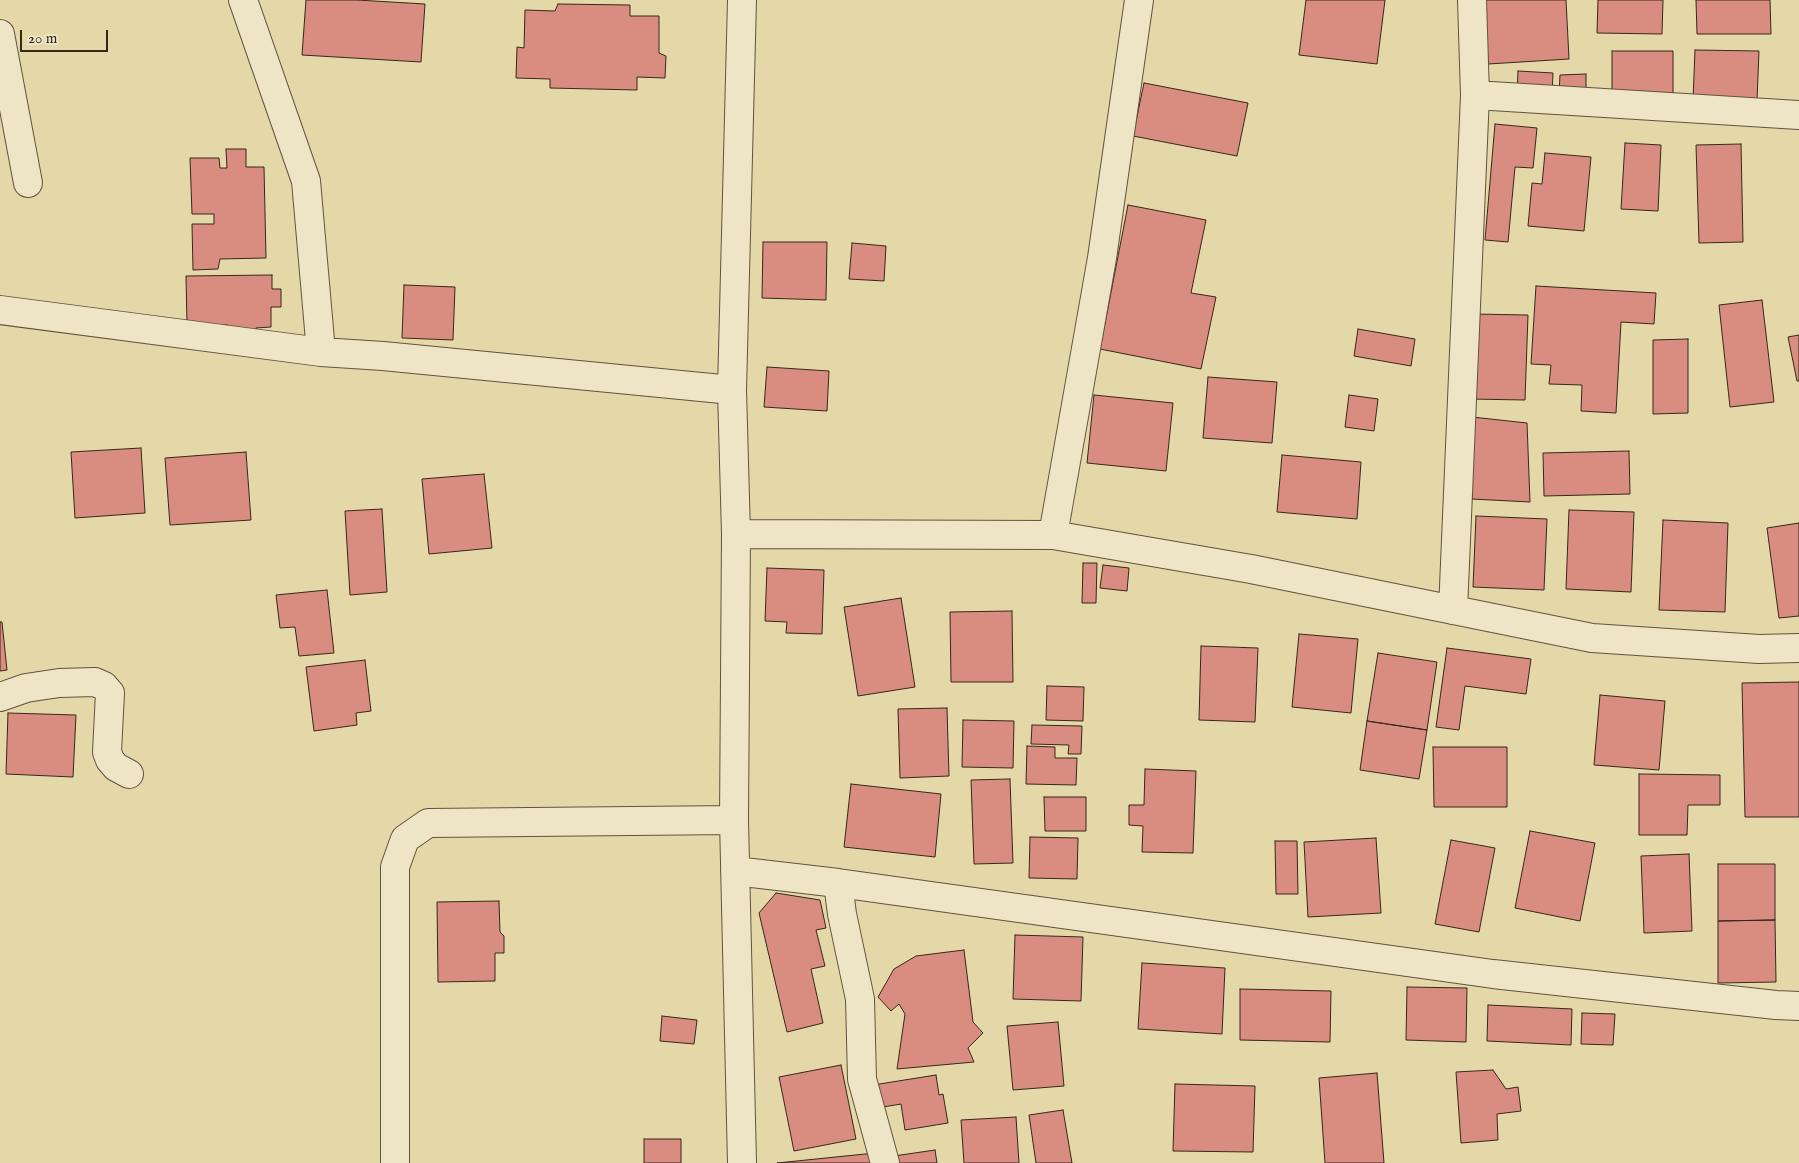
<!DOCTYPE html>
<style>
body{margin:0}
#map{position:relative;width:1799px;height:1163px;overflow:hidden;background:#e4d7a8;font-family:"IM FELL English",serif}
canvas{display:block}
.scale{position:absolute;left:20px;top:30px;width:88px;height:22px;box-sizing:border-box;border:2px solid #37271a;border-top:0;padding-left:6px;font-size:15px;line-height:18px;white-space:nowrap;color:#37271a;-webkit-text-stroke:4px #ede5c6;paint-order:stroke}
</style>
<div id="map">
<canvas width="1799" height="1163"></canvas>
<div class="scale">20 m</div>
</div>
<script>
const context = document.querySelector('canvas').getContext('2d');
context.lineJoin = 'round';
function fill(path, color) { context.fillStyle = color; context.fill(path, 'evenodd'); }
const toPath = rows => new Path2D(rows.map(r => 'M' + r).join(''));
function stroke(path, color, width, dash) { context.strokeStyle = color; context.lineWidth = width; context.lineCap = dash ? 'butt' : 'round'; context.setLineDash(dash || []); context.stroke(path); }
const building = toPath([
 [306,0,357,0,425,4,421,62,302,55,306,0],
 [1306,0,1385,0,1377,64,1299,55,1306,0],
 [1484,0,1566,0,1569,59,1488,64,1484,0],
 [1598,0,1663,0,1662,34,1597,33,1598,0],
 [1696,0,1770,0,1771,34,1697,34,1696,0],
 [558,4,630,5,630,16,659,16,659,53,666,56,665,78,637,77,637,90,550,88,550,79,516,78,517,47,524,48,525,10,555,11,558,4],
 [1695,50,1759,51,1757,101,1693,100,1695,50],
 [1612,51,1673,51,1673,95,1612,94,1612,51],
 [1518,71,1553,73,1552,95,1517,93,1518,71],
 [1586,74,1586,94,1559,94,1560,75,1586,74],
 [1144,83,1248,103,1237,156,1133,136,1144,83],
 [1495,124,1537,128,1533,168,1515,167,1508,242,1485,240,1495,124],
 [1625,143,1661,145,1658,211,1621,209,1625,143],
 [1741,144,1743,242,1699,243,1696,145,1741,144],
 [226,149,246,149,246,167,264,167,266,258,220,259,218,269,193,270,192,224,214,224,214,214,192,214,190,158,219,158,220,168,227,168,226,149],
 [1545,153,1591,157,1584,231,1528,226,1532,183,1542,184,1545,153],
 [1128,205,1206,220,1191,293,1216,297,1201,369,1100,349,1128,205],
 [763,242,827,242,826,300,762,298,763,242],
 [852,243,886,246,884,281,849,279,852,243],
 [272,275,272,289,281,289,281,307,271,307,271,327,256,328,256,332,228,333,228,325,187,325,186,276,272,275],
 [404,285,455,287,453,340,402,338,404,285],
 [1536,286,1656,293,1654,324,1621,322,1616,413,1581,411,1582,385,1549,384,1551,365,1531,364,1536,286],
 [1762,300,1774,402,1730,407,1719,305,1762,300],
 [1472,314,1528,315,1525,400,1470,399,1472,314],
 [1358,329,1415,339,1411,366,1354,356,1358,329],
 [1799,335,1799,381,1797,381,1788,337,1799,335],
 [1688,339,1688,413,1653,414,1653,340,1688,339],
 [767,367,829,371,827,411,764,407,767,367],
 [1208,377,1277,382,1272,443,1203,438,1208,377],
 [1094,395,1173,403,1166,471,1087,463,1094,395],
 [1349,395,1378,399,1374,431,1345,427,1349,395],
 [1472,417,1527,423,1530,502,1472,499,1472,417],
 [141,448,145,513,75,518,71,452,141,448],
 [1629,451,1630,494,1544,496,1543,453,1629,451],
 [246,452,251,520,170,525,165,458,246,452],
 [1282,455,1361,462,1357,519,1277,512,1282,455],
 [484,474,492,548,429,554,422,479,484,474],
 [382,509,387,592,350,595,345,511,382,509],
 [1569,510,1634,512,1631,592,1566,589,1569,510],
 [1476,516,1547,519,1544,590,1473,587,1476,516],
 [1663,520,1728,523,1725,612,1659,610,1663,520],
 [1799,523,1799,616,1779,618,1767,528,1799,523],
 [1083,563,1097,563,1096,603,1082,603,1083,563],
 [1103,565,1129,568,1127,591,1100,588,1103,565],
 [767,568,824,570,822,634,786,633,787,622,765,621,767,568],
 [327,590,334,653,299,656,295,627,280,628,276,595,327,590],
 [901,598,915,687,858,696,844,607,901,598],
 [1012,611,1013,682,951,682,950,612,1012,611],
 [0,622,2,622,7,670,0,671,0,622],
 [1299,634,1358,639,1351,713,1292,707,1299,634],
 [1201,646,1258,648,1255,722,1199,720,1201,646],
 [1447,648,1531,659,1526,694,1465,686,1459,730,1436,727,1447,648],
 [1378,653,1437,662,1427,730,1367,721,1378,653],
 [365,660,371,711,356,713,357,725,314,731,306,667,365,660],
 [1799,682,1799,817,1745,817,1742,683,1799,682],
 [1047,686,1084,687,1083,721,1046,720,1047,686],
 [1600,695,1665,701,1659,770,1594,765,1600,695],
 [947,708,949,776,900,778,898,709,947,708],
 [8,713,76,715,73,777,6,774,8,713],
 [963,720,1014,721,1013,768,962,767,963,720],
 [1367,721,1427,730,1419,779,1360,770,1367,721],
 [1032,725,1082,726,1081,754,1068,754,1069,745,1031,744,1032,725],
 [1027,746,1055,747,1055,758,1077,758,1076,785,1026,784,1027,746],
 [1433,747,1507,747,1507,807,1434,807,1433,747],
 [1145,769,1196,771,1193,853,1142,852,1143,826,1129,825,1129,805,1144,805,1145,769],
 [1639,774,1720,775,1720,805,1688,805,1687,835,1639,835,1639,774],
 [1010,779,1013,863,974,864,971,780,1010,779],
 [851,784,941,794,935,857,844,847,851,784],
 [1044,797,1086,797,1086,831,1045,831,1044,797],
 [1530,831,1595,843,1580,921,1515,908,1530,831],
 [1030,837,1078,838,1077,879,1029,878,1030,837],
 [1376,838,1381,913,1308,917,1304,842,1376,838],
 [1451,840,1495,848,1479,932,1435,924,1451,840],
 [1275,841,1297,841,1298,894,1276,894,1275,841],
 [1689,854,1692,931,1644,933,1641,856,1689,854],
 [1718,864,1775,864,1775,920,1718,921,1718,864],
 [776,893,820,900,826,928,816,930,825,966,811,969,823,1023,787,1032,759,913,776,893],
 [499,901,500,932,504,936,504,953,495,953,495,981,438,982,437,902,499,901],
 [1775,920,1776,982,1718,983,1718,921,1775,920],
 [1015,935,1083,937,1081,1001,1013,999,1015,935],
 [964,950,973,1022,983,1033,968,1048,974,1062,897,1069,905,1014,899,1004,891,1011,878,997,894,969,916,956,964,950],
 [1142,963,1225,968,1222,1034,1138,1029,1142,963],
 [1407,987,1467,988,1466,1042,1406,1040,1407,987],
 [1240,989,1331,991,1330,1042,1240,1040,1240,989],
 [1488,1005,1572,1009,1571,1045,1487,1041,1488,1005],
 [1582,1013,1615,1014,1613,1045,1581,1044,1582,1013],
 [662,1016,697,1020,694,1044,660,1041,662,1016],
 [1058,1022,1064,1086,1013,1090,1007,1026,1058,1022],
 [841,1065,856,1139,794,1151,779,1077,841,1065],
 [1493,1070,1506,1089,1518,1087,1521,1111,1497,1114,1498,1140,1461,1143,1456,1072,1493,1070],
 [1377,1073,1384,1163,1325,1163,1319,1078,1377,1073],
 [936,1075,939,1095,943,1094,948,1123,905,1130,901,1104,877,1108,873,1085,936,1075],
 [1175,1084,1255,1086,1253,1152,1173,1151,1175,1084],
 [1063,1110,1072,1163,1036,1163,1029,1115,1063,1110],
 [1016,1117,1019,1163,964,1163,961,1120,1016,1117],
 [644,1139,681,1139,681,1163,644,1163,644,1139],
 [935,1150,937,1163,895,1163,894,1156,935,1150],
 [875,1153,876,1163,777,1163,875,1153]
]);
fill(building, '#d88d80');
stroke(building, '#37271a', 1);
const street = toPath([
 [243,0,306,181,321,352],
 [0,34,28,183],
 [1475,95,1799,115],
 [0,310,321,352,383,356,732,390],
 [736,534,1053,535,1251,569,1592,638,1759,649,1799,648],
 [1053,535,1102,258,1139,0],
 [1453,610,1475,95,1472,0],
 [0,697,26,688,59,683,95,682,104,686,110,693,107,752,110,760,116,767,129,774],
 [735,871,838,883,842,914,860,999,862,1079,885,1163],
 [838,883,1493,974,1776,1005,1799,1006],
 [395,1163,395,867,405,839,428,823,734,820],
 [742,1163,734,820,736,534,732,390,742,0]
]);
stroke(street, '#62533e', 30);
stroke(street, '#ede5c6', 28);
</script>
